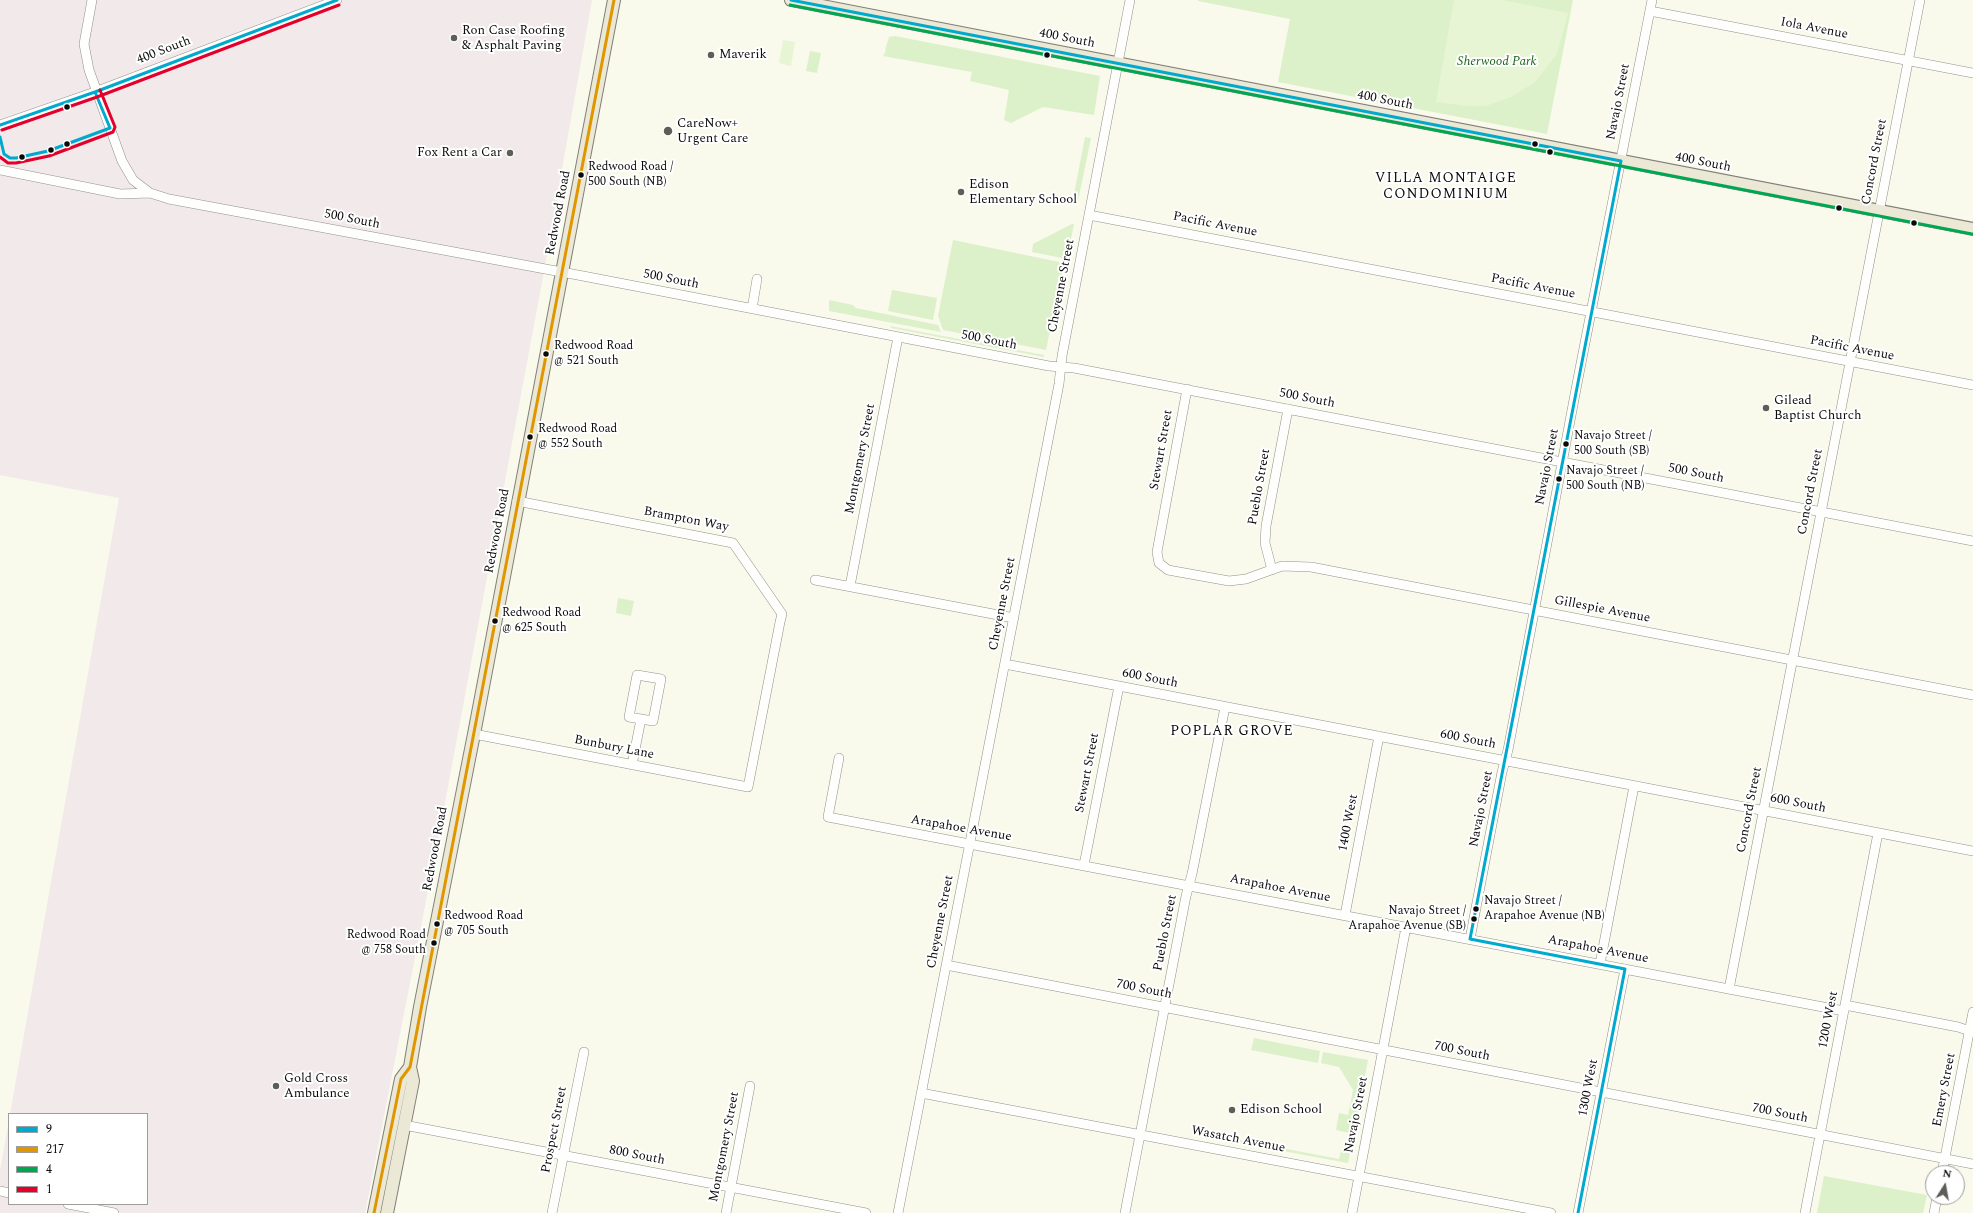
<!DOCTYPE html>
<style>
body{margin:0}
#map{position:relative;width:1973px;height:1213px;overflow:hidden;background:#f9f9ec;font-family:Spectral,serif}
canvas{display:block}
.legend{position:absolute;left:8px;top:1113px;width:140px;height:92px;box-sizing:border-box;background:#fff;border:1px solid #9d9d9d;margin:0;padding:5px 7px;list-style:none;font-size:12px;color:#0a0a0a}
.legend li{display:flex;align-items:center;gap:8px;height:20px}
.legend b{width:20px;border:1px solid #9d9d9d}
.north{position:absolute;left:1925px;top:1165px;width:40px;height:40px;box-sizing:border-box;background:#fff;border:1px solid #9d9d9d;border-radius:50%;rotate:11deg;font-size:11px;font-weight:700;line-height:16px;text-align:center;color:#0a0a0a}
.north::after{content:'';display:block;margin:auto;width:14px;height:18px;background:#5e5e59;clip-path:polygon(50% 0,100% 100%,50% 72%,0 100%)}
</style>
<div id="map">
<canvas width="1973" height="1213"></canvas>
<ul class="legend">
<li><b style="height:5px;background:#00a9ce"></b>9</li>
<li><b style="height:5px;background:#df9601"></b>217</li>
<li><b style="height:5px;background:#00a651"></b>4</li>
<li><b style="height:5px;background:#e4002b"></b>1</li>
</ul>
<div class="north">N</div>
</div>
<script>
const context = document.querySelector('canvas').getContext('2d');
context.lineJoin = 'round';
function fill(path, color) { context.fillStyle = color; context.fill(path, 'evenodd'); }
const toPath = rows => new Path2D(rows.map(r => 'M' + r).join(''));
function stroke(path, color, width, dash) { context.strokeStyle = color; context.lineWidth = width; context.lineCap = dash ? 'butt' : 'round'; context.setLineDash(dash || []); context.stroke(path); }
function label(font, color, halo, rows, align = 'center') {
  context.font = font + ' Spectral,serif'; context.lineWidth = 4; context.setLineDash([]); context.textBaseline = 'middle'; context.strokeStyle = halo; context.fillStyle = color; for (const [text, x, y, turn = 0] of rows) {
    context.save(); context.translate(x, y); context.rotate((+turn || 0) * Math.PI / 180); context.textAlign = isNaN(turn) ? turn : align; if (halo) context.strokeText(text, 0, 0); context.fillText(text, 0, 0); context.restore();
  }
}
fill(toPath([
 [0,0,592,0,542,282,441,824,365,1213,0,1213,0,1171,9,1120,9,1204,147,1204,147,1114,10,1114,119,498,0,475]
]), '#f1e9ea');
fill(toPath([
 [1198,0,1573,0,1547,134,1278,82,1290,19,1198,1],
 [895,36,1100,76,1094,115,1043,107,1011,123,1004,120,1009,90,970,81,972,72,883,56,886,51,885,50,889,37],
 [810,51,821,53,817,73,806,71],
 [1085,137,1091,138,1078,201,1073,200],
 [1072,224,1074,224,1067,259,1032,252,1033,244],
 [953,240,1064,263,1046,350,943,330,938,316],
 [892,290,937,298,933,320,888,311],
 [829,300,853,305,856,308,938,325,941,332,829,311],
 [890,326,1044,355,1044,357,891,328],
 [618,598,634,601,631,616,616,613],
 [1254,1038,1320,1051,1318,1063,1251,1050],
 [1323,1052,1368,1060,1354,1134,1336,1130,1339,1113,1348,1115,1353,1090,1339,1067,1321,1063],
 [1234,1139,1339,1159,1341,1151,1350,1153,1348,1163,1234,1142],
 [1824,1176,1927,1195,1923,1213,1817,1213]
]), '#dcf1ca');
fill(toPath([
 [1454,0,1502,0,1568,13,1557,54,1535,82,1511,97,1486,106,1466,106,1436,102],
 [783,40,795,42,791,66,779,63]
]), '#e8f5d4');
const minor = toPath([
 [92,0,84,44,89,70,122,161,133,180,150,193],
 [1650,11,1973,73],
 [0,125,95,92,337,0],
 [0,170,120,194,150,193,169,199,583,276,1049,366,1074,368,1973,541],
 [1089,215,1973,385],
 [752,309,757,279],
 [1187,389,1157,552,1159,563,1168,570,1229,581,1246,579,1282,566,1311,567,1973,695],
 [1272,570,1265,543,1266,526,1288,409],
 [815,580,1014,618],
 [850,586,898,337],
 [1005,664,1973,851],
 [474,734,748,787,780,622,782,614,733,543,517,501],
 [839,758,828,817,1844,1011],
 [632,765,641,719,629,717,637,675,661,679,653,721,641,719],
 [1084,865,1119,686],
 [1345,915,1379,736],
 [1470,939,1502,772,1508,750,1576,389,1652,0],
 [1600,964,1634,786],
 [946,965,1973,1164],
 [1729,989,1920,0],
 [1845,1005,1958,1027,1973,1032],
 [921,1093,1551,1213],
 [404,1125,866,1213],
 [1942,1173,1973,1012],
 [0,1191,9,1193],
 [68,1204,114,1213],
 [552,1213,584,1052],
 [726,1213,750,1086],
 [898,1213,1059,384,1062,356,1130,0],
 [1125,1213,1186,896,1192,874,1225,707],
 [1352,1213,1406,927],
 [1578,1213,1625,969],
 [1805,1213,1878,833],
 [1934,1213,1937,1197]
]);
const major = toPath([
 [791,0,1973,229],
 [374,1213,401,1079,410,1067],
 [387,1213,413,1081,410,1067,420,1007,474,734,614,0]
]);
stroke(minor, '#92928c', 10);
stroke(major, '#7f7f79', 14);
stroke(minor, '#fefefc', 9);
stroke(major, '#ebe9d5', 12);
stroke(toPath([
 [791,0,1621,161],
 [0,125,95,92,337,0],
 [0,137,4,154,10,158,16,158,48,151,110,128,95,92],
 [1470,939,1621,161],
 [1470,939,1625,969],
 [1578,1213,1625,969]
]), '#00a9ce', 3);
stroke(toPath([
 [374,1213,401,1079,410,1067,614,0]
]), '#df9601', 3);
stroke(toPath([
 [790,5,1972,234]
]), '#00a651', 3);
stroke(toPath([
 [2,130,97,97,339,5],
 [0,157,8,163,16,163,49,156,113,132,115,127,100,90]
]), '#e4002b', 3);
for (const [x, y, r, color] of [
 [454,38,4,"#5e5e59"],
 [711,55,4,"#5e5e59"],
 [1047,55,3.5,"#0a0a0a"],
 [67,107,3.5,"#0a0a0a"],
 [668,131,5,"#5e5e59"],
 [67,144,3.5,"#0a0a0a"],
 [1535,144,3.5,"#0a0a0a"],
 [51,150,3.5,"#0a0a0a"],
 [1550,152,3.5,"#0a0a0a"],
 [510,153,4,"#5e5e59"],
 [22,157,3.5,"#0a0a0a"],
 [581,175,3.5,"#0a0a0a"],
 [961,192,4,"#5e5e59"],
 [1839,208,3.5,"#0a0a0a"],
 [1914,223,3.5,"#0a0a0a"],
 [546,354,3.5,"#0a0a0a"],
 [1766,408,4,"#5e5e59"],
 [530,437,3.5,"#0a0a0a"],
 [1566,444,3.5,"#0a0a0a"],
 [1559,479,3.5,"#0a0a0a"],
 [495,621,3.5,"#0a0a0a"],
 [1476,909,3.5,"#0a0a0a"],
 [1474,919,3.5,"#0a0a0a"],
 [437,924,3.5,"#0a0a0a"],
 [434,943,3.5,"#0a0a0a"],
 [276,1086,4,"#5e5e59"],
 [1232,1110,4,"#5e5e59"]
]) { const dot = new Path2D(); dot.arc(x, y, r, 0, 2 * Math.PI); context.fillStyle = color; context.fill(dot); stroke(dot, '#fff', 1.5); }
label('12px', '#0a0a0a', '#fff', [
 ["Redwood Road /",588,168],
 ["500 South (NB)",588,183],
 ["Redwood Road",554,347],
 ["@ 521 South",554,362],
 ["Redwood Road",538,430],
 ["@ 552 South",538,445],
 ["Navajo Street /",1574,437],
 ["500 South (SB)",1574,452],
 ["Navajo Street /",1566,472],
 ["500 South (NB)",1566,487],
 ["Redwood Road",502,614],
 ["@ 625 South",502,629],
 ["Navajo Street /",1484,902],
 ["Arapahoe Avenue (NB)",1484,917],
 ["Navajo Street /",1466,912,"right"],
 ["Arapahoe Avenue (SB)",1466,927,"right"],
 ["Redwood Road",444,917],
 ["@ 705 South",444,932],
 ["Redwood Road",426,936,"right"],
 ["@ 758 South",426,951,"right"]
], 'left');
label('13px', '#0a0a0a', '#fff', [
 ["Iola Avenue",1814,29,11],
 ["400 South",1067,39,11],
 ["400 South",164,51,-21],
 ["400 South",1385,101,11],
 ["Navajo Street",1619,102,-79],
 ["Concord Street",1875,162,-79],
 ["400 South",1703,163,11],
 ["Redwood Road",559,213,-79],
 ["500 South",352,220,11],
 ["Pacific Avenue",1215,225,11],
 ["500 South",671,280,11],
 ["Cheyenne Street",1062,286,-79],
 ["Pacific Avenue",1533,287,11],
 ["500 South",989,341,11],
 ["Pacific Avenue",1852,349,11],
 ["500 South",1307,399,11],
 ["Stewart Street",1162,450,-80],
 ["Montgomery Street",861,459,-79],
 ["Navajo Street",1548,467,-79],
 ["500 South",1696,474,11],
 ["Pueblo Street",1260,487,-80],
 ["Concord Street",1811,492,-79],
 ["Brampton Way",686,520,11],
 ["Redwood Road",498,531,-79],
 ["Cheyenne Street",1003,604,-79],
 ["Gillespie Avenue",1602,610,11],
 ["600 South",1150,679,11],
 ["600 South",1468,740,11],
 ["Bunbury Lane",614,748,11],
 ["Stewart Street",1088,773,-79],
 ["600 South",1798,804,11],
 ["Navajo Street",1482,809,-79],
 ["Concord Street",1750,810,-79],
 ["1400 West",1349,823,-79],
 ["Arapahoe Avenue",961,829,10],
 ["Redwood Road",436,849,-79],
 ["Arapahoe Avenue",1280,889,11],
 ["Cheyenne Street",941,922,-79],
 ["Pueblo Street",1166,933,-79],
 ["Arapahoe Avenue",1598,950,11],
 ["700 South",1144,990,11],
 ["1200 West",1829,1020,-79],
 ["700 South",1462,1052,11],
 ["1300 West",1589,1088,-79],
 ["Emery Street",1945,1090,-79],
 ["700 South",1780,1114,11],
 ["Navajo Street",1357,1115,-79],
 ["Prospect Street",555,1130,-79],
 ["Wasatch Avenue",1238,1140,11],
 ["Montgomery Street",725,1147,-79],
 ["800 South",637,1156,11]
]);
label('13px', '#0a0a0a', '#fff', [
 ["Ron Case Roofing",462,31],
 ["& Asphalt Paving",462,46],
 ["Maverik",719,55],
 ["CareNow+",677,124],
 ["Urgent Care",677,139],
 ["Fox Rent a Car",502,153,"right"],
 ["Edison",969,185],
 ["Elementary School",969,200],
 ["Gilead",1774,401],
 ["Baptist Church",1774,416],
 ["Gold Cross",284,1079],
 ["Ambulance",284,1094],
 ["Edison School",1240,1110]
], 'left');
label('italic 13px', '#1d6318', '#fff', [
 ["Sherwood Park",1497,62]
]);
context.letterSpacing = '1px';
label('14px', '#0a0a0a', '#fff', [
 ["VILLA MONTAIGE",1446,179],
 ["CONDOMINIUM",1446,195],
 ["POPLAR GROVE",1232,732]
]);
context.letterSpacing = '0px';
</script>
